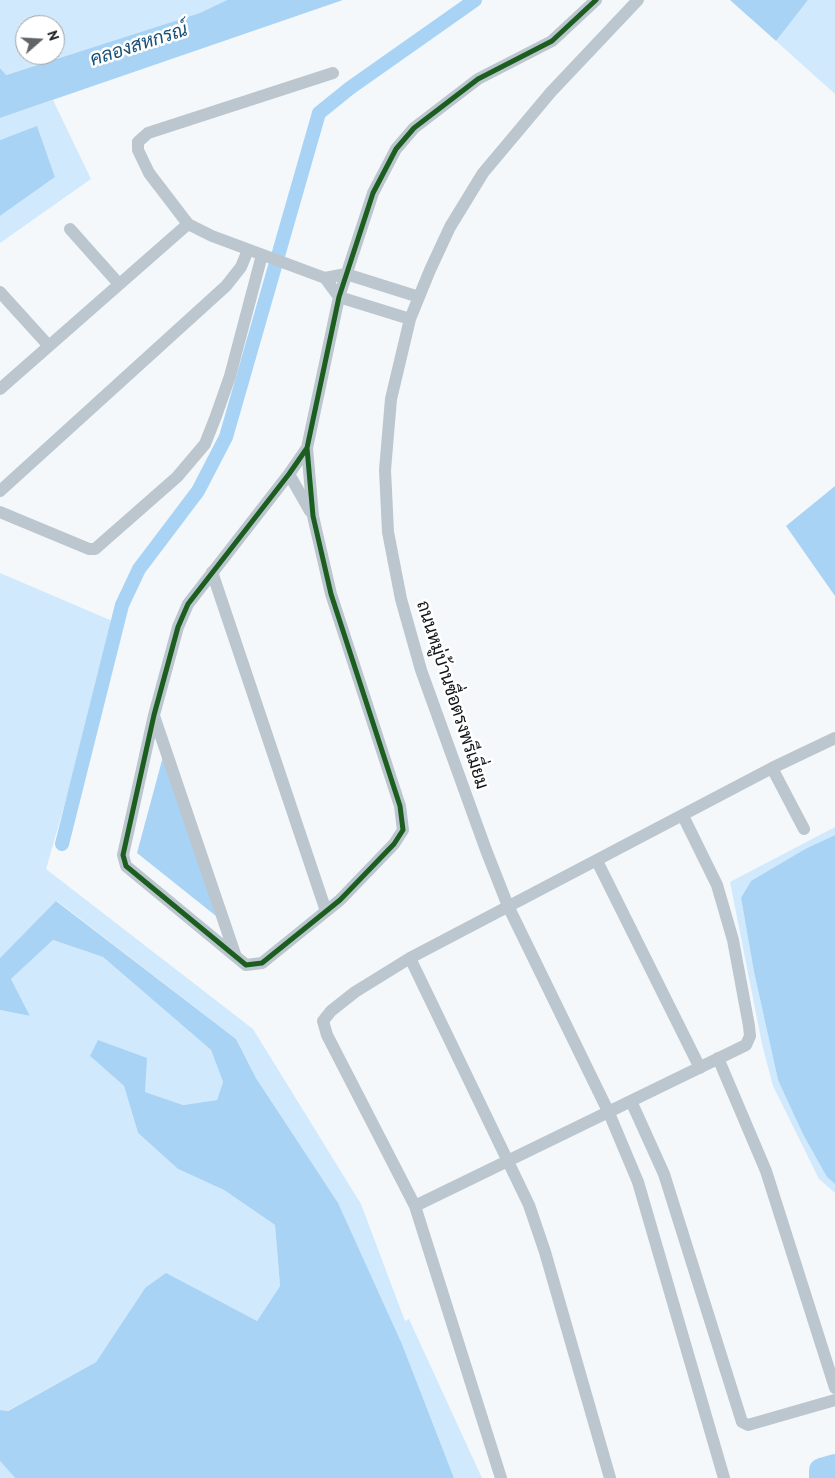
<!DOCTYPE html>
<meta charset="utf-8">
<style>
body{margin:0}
#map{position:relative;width:835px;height:1478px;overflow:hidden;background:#f4f8fb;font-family:"PT Sans",sans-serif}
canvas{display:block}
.north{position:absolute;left:15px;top:15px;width:50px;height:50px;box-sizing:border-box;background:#fff;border:1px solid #a0a2a3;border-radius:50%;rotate:71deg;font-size:14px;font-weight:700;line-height:20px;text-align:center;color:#121619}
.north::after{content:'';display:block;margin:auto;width:18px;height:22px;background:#616568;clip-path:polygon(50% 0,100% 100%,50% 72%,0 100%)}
</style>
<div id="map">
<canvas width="835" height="1478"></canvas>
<div class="north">N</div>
</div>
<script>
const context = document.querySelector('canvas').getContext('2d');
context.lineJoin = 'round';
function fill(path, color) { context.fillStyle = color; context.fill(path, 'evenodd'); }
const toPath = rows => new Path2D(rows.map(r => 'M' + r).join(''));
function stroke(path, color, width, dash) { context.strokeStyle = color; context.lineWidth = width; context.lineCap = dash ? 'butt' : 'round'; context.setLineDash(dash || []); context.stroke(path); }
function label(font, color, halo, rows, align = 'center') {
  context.font = font + ' "PT Sans",Sarabun,sans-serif'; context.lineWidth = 5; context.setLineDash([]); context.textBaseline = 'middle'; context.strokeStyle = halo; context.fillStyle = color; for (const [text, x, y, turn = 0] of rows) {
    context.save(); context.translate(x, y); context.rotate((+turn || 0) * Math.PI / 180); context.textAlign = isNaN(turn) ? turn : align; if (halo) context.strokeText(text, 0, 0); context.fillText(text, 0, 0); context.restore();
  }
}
fill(toPath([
 [0,0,227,0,201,13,5,75,0,68],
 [25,25,55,25,55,55,25,55],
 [808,0,835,0,835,94,776,41],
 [53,100,91,179,0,243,0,216,55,177,37,127,0,140,0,118],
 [0,573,117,623,46,869,253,1029,361,1204,405,1321,409,1319,482,1478,454,1478,402,1344,338,1204,256,1078,236,1039,57,901,0,958],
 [835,827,835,835,807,848,741,898,754,972,778,1080,827,1177,835,1184,835,1193,819,1179,773,1086,762,1044,730,882],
 [53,940,103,957,211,1050,223,1082,217,1100,183,1105,144,1092,90,1056,124,1086,138,1133,178,1169,224,1190,275,1225,280,1286,257,1321,232,1309,145,1288,96,1362,7,1411,0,1410,0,1010,30,1016,11,979],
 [0,1461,15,1478,0,1478]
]), '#d1e9fc');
fill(toPath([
 [227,0,343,0,0,118,0,68,6,75,200,13],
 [730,0,808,0,776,41],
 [37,126,55,177,0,216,0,140],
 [835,486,835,596,786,526],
 [165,749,216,916,137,853],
 [835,835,835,1184,827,1177,803,1134,778,1080,754,972,741,898,751,881,807,848],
 [56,901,236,1039,256,1078,338,1203,402,1344,454,1478,15,1478,0,1461,0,1410,8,1411,96,1362,145,1288,166,1273,257,1321,280,1286,275,1225,224,1190,178,1169,138,1133,124,1086,90,1056,98,1040,147,1058,145,1092,183,1105,217,1100,223,1082,211,1050,103,957,53,940,11,979,30,1016,0,1010,0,958]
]), '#a8d3f5');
stroke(toPath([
 [62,844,122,605,139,569,198,491,226,437,319,113,350,88,475,0]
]), '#a8d3f5', 14);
stroke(toPath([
 [821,1478,821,1470,835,1466]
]), '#a8d3f5', 24);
stroke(toPath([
 [638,0,551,92,483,173,450,227,430,270,410,319,391,399,385,470,388,532,401,599,421,670,486,850,508,906,609,1113,638,1182,724,1478],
 [70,229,119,284],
 [325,278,212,236,188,224,149,173,138,150,138,142,148,133,333,73],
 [0,292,48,345],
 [410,319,339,297,325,278,346,274,419,297],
 [0,389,188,224],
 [307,448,289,474,188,604,178,627,154,715,123,855,126,866,246,965,262,963,340,900,394,844,403,830,400,806,331,594,313,516,307,448,339,297,373,193,396,149,414,128,478,79,552,41,596,0],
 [289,474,310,511],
 [0,491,226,286,241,267,248,250],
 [0,512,89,549,95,549,177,477,205,444,216,416,230,376,262,255],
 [212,572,326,911],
 [154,716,236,957],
 [772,768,804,829],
 [597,861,700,1068],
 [410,958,529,1205,545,1252,610,1478],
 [718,1058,766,1171,835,1388],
 [631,1101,664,1174,742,1422,748,1425,835,1400],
 [415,1206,746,1045,750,1036,749,1026,733,940,717,885,683,816],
 [501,1478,415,1206,327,1035,323,1021,331,1011,355,992,410,958,772,768,835,738]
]), '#bbc6ce', 12);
stroke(toPath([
 [307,448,289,474,188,604,178,627,154,715,123,855,126,866,246,965,262,963,340,900,394,844,403,830,400,806,331,594,313,516,307,448,339,297,373,193,396,149,414,128,478,79,552,41,596,0]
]), '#1b5e20', 5);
label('18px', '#121619', '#fff', [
 ["ถนนหมู่บ้านซื่อตรงพรีเมี่ยม",452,695,72]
]);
label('italic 19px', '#195278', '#fff', [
 ["คลองสหกรณ์",139,45,-18]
]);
</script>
